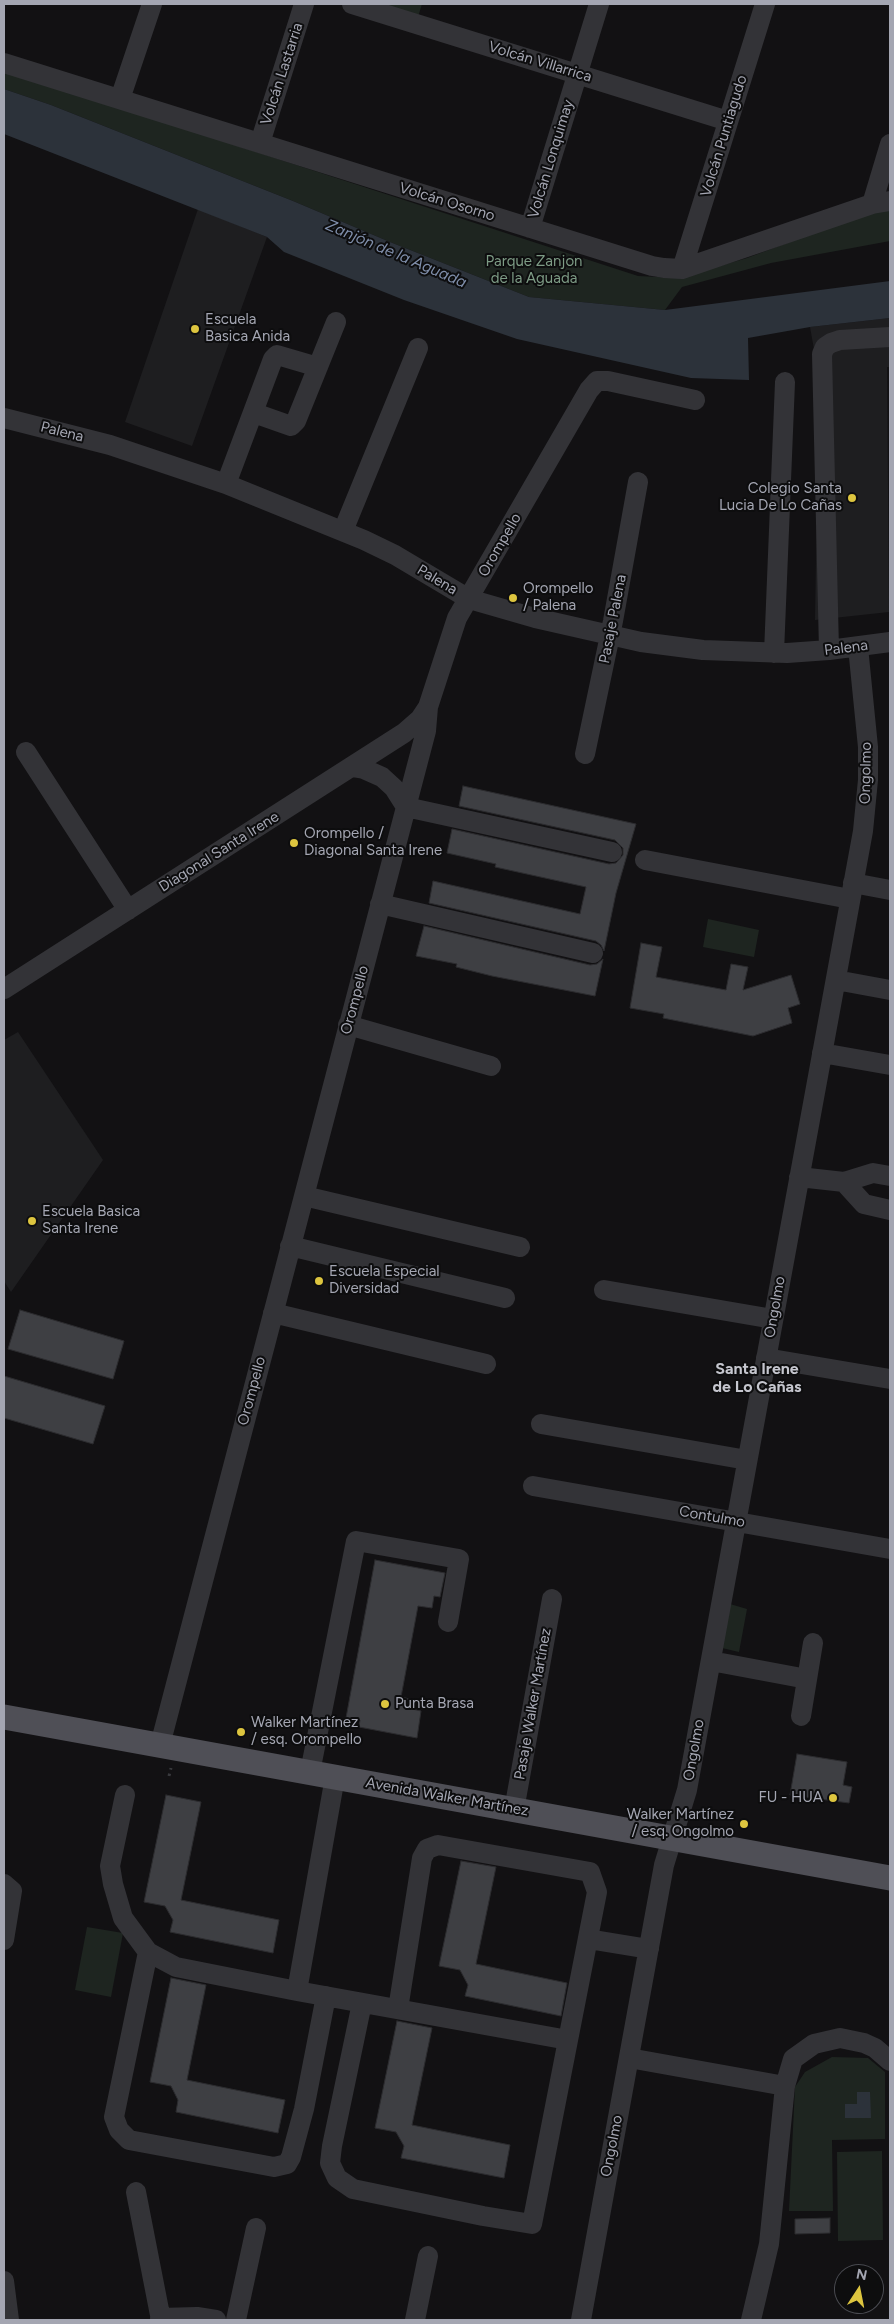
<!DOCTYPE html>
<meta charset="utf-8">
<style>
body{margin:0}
#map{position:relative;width:894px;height:2324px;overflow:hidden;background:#121113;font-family:Figtree,sans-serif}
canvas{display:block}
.frame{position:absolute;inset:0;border:5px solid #a4a6b2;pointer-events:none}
.north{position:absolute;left:834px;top:2264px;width:50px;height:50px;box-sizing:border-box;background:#0d0d0e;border:1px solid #494a50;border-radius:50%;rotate:11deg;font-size:14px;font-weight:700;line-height:20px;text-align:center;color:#a4a6b2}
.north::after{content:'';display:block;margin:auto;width:18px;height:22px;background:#ddc53f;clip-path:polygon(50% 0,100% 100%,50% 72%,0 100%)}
</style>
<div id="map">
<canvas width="894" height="2324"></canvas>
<div class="frame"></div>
<div class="north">N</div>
</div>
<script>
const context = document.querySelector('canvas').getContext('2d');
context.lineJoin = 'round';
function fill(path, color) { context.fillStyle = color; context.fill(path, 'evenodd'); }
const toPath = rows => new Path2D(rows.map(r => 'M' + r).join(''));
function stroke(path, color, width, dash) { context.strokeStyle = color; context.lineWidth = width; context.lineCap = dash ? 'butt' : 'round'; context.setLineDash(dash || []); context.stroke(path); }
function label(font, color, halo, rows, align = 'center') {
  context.font = font + ' Figtree,sans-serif'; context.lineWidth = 4; context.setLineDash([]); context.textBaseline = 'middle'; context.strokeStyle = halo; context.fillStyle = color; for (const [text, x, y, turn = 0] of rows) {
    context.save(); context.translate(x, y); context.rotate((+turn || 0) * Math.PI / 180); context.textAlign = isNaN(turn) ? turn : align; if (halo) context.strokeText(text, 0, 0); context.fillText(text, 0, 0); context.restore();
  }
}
fill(toPath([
 [198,209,267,237,192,446,125,422],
 [890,318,890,367,887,367,889,612,815,620,819,377,810,327],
 [18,1032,103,1160,11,1292,4,1281,4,1040]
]), '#1e1e20');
fill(toPath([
 [375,4,422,4,418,17],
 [4,70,638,276,679,278,747,258,873,211,890,209,890,241,771,263,682,287,665,310,529,297,390,242,293,201,51,105,4,89],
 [708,919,759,930,754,957,703,947],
 [730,1604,747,1609,739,1652,722,1648],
 [87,1927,123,1933,111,1997,75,1990],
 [832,2057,868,2058,885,2072,885,2139,832,2140,833,2211,789,2211,795,2087,805,2072],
 [882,2151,883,2240,838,2241,837,2152]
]), '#1e2520');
fill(toPath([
 [4,89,51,105,293,201,390,242,529,297,665,310,890,281,890,318,810,327,748,338,749,380,691,378,517,339,404,300,284,252,267,237,4,134],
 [857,2092,870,2092,871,2118,845,2118,845,2104,857,2104]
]), '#2c323a');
const building = toPath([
 [463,786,636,824,616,893,604,951,601,945,596,941,429,903,433,881,580,914,586,887,495,867,496,864,447,853,452,829,609,864,616,863,623,855,623,848,615,840,459,806,463,786],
 [424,926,590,965,597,964,603,959,595,996,492,976,456,967,457,964,416,956,424,926],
 [641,943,662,947,656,977,726,990,731,964,748,967,743,990,791,975,800,1004,788,1008,792,1023,753,1036,663,1018,664,1014,630,1008,641,943],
 [20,1310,124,1341,113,1379,8,1349,20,1310],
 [4,1376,105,1406,93,1444,4,1418,4,1376],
 [375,1560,445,1573,440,1597,434,1596,432,1608,418,1606,401,1697,414,1700,412,1709,421,1711,417,1738,359,1727,360,1720,346,1718,375,1560],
 [797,1754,847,1762,843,1785,852,1787,849,1803,790,1795,797,1754],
 [166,1795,201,1802,181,1900,279,1920,273,1953,170,1932,173,1920,165,1906,144,1902,166,1795],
 [461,1861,496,1867,476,1964,567,1983,561,2016,465,1996,468,1985,460,1970,439,1966,461,1861],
 [171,1978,206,1985,187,2080,285,2100,278,2133,176,2112,178,2100,171,2086,150,2082,171,1978],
 [397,2021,432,2028,412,2125,510,2145,504,2178,401,2158,404,2146,396,2132,375,2128,397,2021],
 [830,2218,830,2233,795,2234,795,2219,830,2218]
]);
fill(building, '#3e3f43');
stroke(building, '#2c2c2f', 1);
stroke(toPath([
 [169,1776,171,1768]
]), '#393a3e', 3, [2.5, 4]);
stroke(toPath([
 [352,4,728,121],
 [4,63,652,266,664,268,682,269,872,204,890,201],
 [120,99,152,4],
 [260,143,304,4],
 [872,204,890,144],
 [530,228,599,4],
 [682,269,765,4],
 [254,413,291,426,296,421,336,322],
 [4,418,110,445,226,484,364,540,395,555,469,599,535,618,641,642,703,650,787,653,829,650,890,642],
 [226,484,273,359,277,355,318,367],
 [343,531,418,348],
 [829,650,822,354,825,347,831,343,840,340,890,337],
 [774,653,785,382],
 [26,752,128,910],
 [585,754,613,621,638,482],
 [352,767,364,769,382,777,394,788,406,807],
 [406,807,612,852],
 [645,860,850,899],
 [853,883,890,890],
 [380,904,593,953],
 [836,980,890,990],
 [4,989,404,733,420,719,428,707],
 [348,1025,491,1066],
 [822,1053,890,1065],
 [799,1177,844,1182,873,1173,890,1176],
 [844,1182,864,1204,890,1210],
 [304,1196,520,1247],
 [290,1246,505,1298],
 [604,1290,773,1319],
 [273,1313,486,1364],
 [766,1358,890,1379],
 [541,1424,747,1460],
 [533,1486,890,1549],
 [711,1661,807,1679],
 [801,1716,813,1643],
 [160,1745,426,731,428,707,457,618,589,390,597,381,608,381,695,400],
 [310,1772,356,1541,459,1559,448,1622],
 [125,1795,110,1866,113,1884,123,1918,148,1952,176,1967,297,1991,568,2040],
 [514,1810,552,1599],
 [4,1884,12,1891,4,1940],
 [588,1939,649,1949],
 [148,1952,114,2117,119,2130,129,2140,274,2167,287,2164,291,2157,304,2109,326,1996],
 [297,1991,335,1777],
 [362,2003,332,2146,330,2163,337,2178,353,2189,483,2216,532,2224,597,1892,590,1872,438,1845,427,1849,422,1858,398,2009],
 [629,2058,785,2086],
 [136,2192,161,2320],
 [4,2281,9,2320],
 [160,2318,197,2317,216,2320],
 [236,2320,256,2228],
 [415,2320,428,2256],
 [581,2320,664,1865,687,1790,863,831,868,780,868,747,858,647],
 [751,2320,769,2244,785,2086,793,2059,814,2044,840,2038,864,2043,875,2048,890,2061]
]), '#333337', 20);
stroke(toPath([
 [4,1717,890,1878]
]), '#4f4f56', 25);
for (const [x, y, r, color] of [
 [195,329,5,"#ddc53f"],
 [852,498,5,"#ddc53f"],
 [513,598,5,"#ddc53f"],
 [294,843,5,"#ddc53f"],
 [32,1221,5,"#ddc53f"],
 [319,1281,5,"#ddc53f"],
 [385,1704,5,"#ddc53f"],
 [241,1732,5,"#ddc53f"],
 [833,1798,5,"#ddc53f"],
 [744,1824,5,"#ddc53f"]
]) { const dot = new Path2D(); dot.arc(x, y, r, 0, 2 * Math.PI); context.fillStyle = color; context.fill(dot); stroke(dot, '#0d0d0e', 2); }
label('15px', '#a4a6b2', '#0d0d0e', [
 ["Volcán Villarrica",540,62,17],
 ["Volcán Lastarria",282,74,-72],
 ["Volcán Puntiagudo",724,136,-73],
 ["Volcán Lonquimay",551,159,-73],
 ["Volcán Osorno",447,202,17],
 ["Palena",62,432,14],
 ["Orompello",500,545,-60],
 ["Palena",437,580,31],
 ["Pasaje Palena",613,619,-79],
 ["Palena",846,648,-7],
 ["Ongolmo",866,773,-89],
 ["Diagonal Santa Irene",219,852,-32],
 ["Orompello",355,1000,-75],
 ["Ongolmo",775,1307,-80],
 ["Orompello",252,1391,-75],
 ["Contulmo",712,1517,10],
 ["Pasaje Walker Martínez",533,1704,-80],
 ["Ongolmo",694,1750,-80],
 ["Avenida Walker Martínez",447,1797,10],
 ["Ongolmo",612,2146,-79]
]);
label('15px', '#7d9b85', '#0d0d0e', [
 ["Parque Zanjon",534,262],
 ["de la Aguada",534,279]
]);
label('15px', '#a4a6b2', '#0d0d0e', [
 ["Escuela",205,320],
 ["Basica Anida",205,337],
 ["Colegio Santa",842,489,"right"],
 ["Lucia De Lo Cañas",842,506,"right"],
 ["Orompello",523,589],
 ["/ Palena",523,606],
 ["Orompello /",304,834],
 ["Diagonal Santa Irene",304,851],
 ["Escuela Basica",42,1212],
 ["Santa Irene",42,1229],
 ["Escuela Especial",329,1272],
 ["Diversidad",329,1289],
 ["Punta Brasa",395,1704],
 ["Walker Martínez",251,1723],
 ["/ esq. Orompello",251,1740],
 ["FU - HUA",823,1798,"right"],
 ["Walker Martínez",734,1815,"right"],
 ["/ esq. Ongolmo",734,1832,"right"]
], 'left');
label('italic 16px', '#7f8eaa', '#0d0d0e', [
 ["Zanjón de la Aguada",396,254,23]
]);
label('bold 16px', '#c5c6ce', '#0d0d0e', [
 ["Santa Irene",757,1369],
 ["de Lo Cañas",757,1387]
]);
</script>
